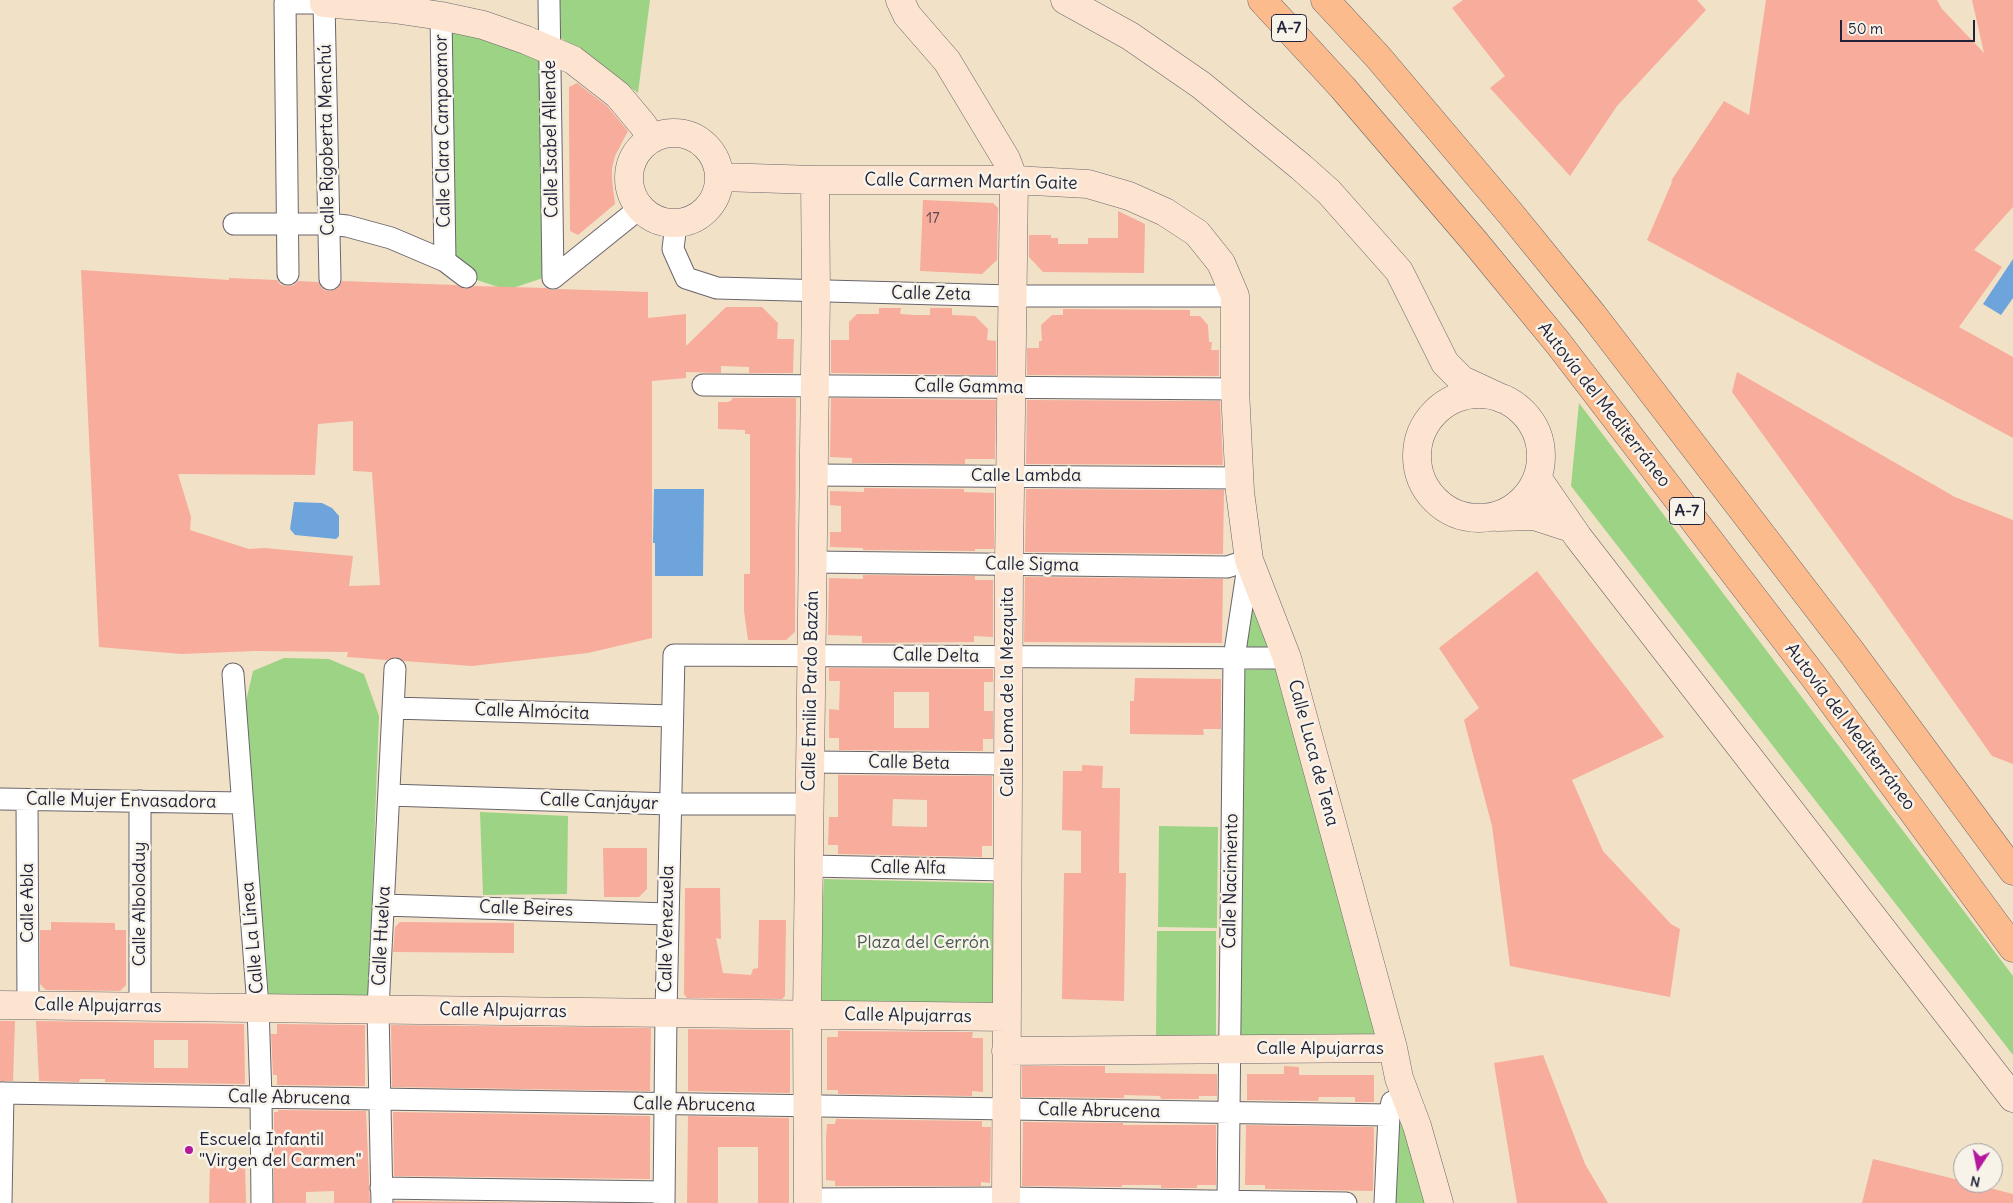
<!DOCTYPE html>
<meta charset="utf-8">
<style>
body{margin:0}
#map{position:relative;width:2013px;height:1203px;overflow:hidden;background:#f1e2c7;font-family:Delius,sans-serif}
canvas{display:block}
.north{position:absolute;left:1953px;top:1143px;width:50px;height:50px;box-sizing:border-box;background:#f7f3e8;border:1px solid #a29fa3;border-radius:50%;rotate:191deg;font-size:14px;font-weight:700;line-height:20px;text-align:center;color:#22223b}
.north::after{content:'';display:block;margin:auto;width:18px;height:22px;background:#b5179e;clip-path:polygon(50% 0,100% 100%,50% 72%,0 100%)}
.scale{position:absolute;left:1840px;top:20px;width:135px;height:22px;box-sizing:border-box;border:2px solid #22223b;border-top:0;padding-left:6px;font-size:15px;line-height:18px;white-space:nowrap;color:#22223b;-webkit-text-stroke:4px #f7f3e8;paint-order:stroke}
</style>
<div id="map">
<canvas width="2013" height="1203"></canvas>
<div class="north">N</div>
<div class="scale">50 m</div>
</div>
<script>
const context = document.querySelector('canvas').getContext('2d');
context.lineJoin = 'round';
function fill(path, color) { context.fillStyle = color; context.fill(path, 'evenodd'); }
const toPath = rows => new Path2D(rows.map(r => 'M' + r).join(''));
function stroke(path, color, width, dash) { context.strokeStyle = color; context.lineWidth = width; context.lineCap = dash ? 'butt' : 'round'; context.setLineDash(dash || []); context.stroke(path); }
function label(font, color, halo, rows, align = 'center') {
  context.font = font + ' Delius,sans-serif'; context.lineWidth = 5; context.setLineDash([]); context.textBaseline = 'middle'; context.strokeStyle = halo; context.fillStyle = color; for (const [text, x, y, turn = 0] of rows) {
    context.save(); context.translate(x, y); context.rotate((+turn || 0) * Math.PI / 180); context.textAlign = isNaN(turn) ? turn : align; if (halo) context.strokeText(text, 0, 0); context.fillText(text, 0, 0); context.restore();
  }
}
fill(toPath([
 [560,0,650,0,638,93,561,38],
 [452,30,539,55,543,278,507,290,477,280,455,257],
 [1579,403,2013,976,2013,1055,1571,486],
 [1252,582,1268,647,1242,650],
 [284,658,329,659,364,674,379,716,368,1002,269,998,246,733,246,701,253,671],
 [1281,669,1382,1043,1235,1046,1241,670],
 [480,812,568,816,567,894,483,895],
 [1159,826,1218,827,1217,928,1158,927],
 [824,879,993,883,996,1006,817,1003],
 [1157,931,1216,931,1216,1039,1156,1038],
 [1394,1122,1405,1122,1428,1203,1393,1203]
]), '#9dd384');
fill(toPath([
 [2013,259,2013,298,2001,315,1983,304],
 [654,489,704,489,703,576,655,576,655,543,653,543],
 [294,502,322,503,332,508,339,516,339,536,336,539,295,535,290,529]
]), '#6ca4db');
fill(toPath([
 [1463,0,1697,0,1706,10,1617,106,1570,176,1490,88,1505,76,1452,8],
 [1766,0,1937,0,1942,9,1984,53,1972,0,2013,0,2013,207,1974,250,2002,267,1959,327,2013,357,2013,438,1647,240,1672,182,1671,181,1724,101,1749,115],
 [577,83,607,106,628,131,615,156,612,168,612,180,615,204,578,235,570,231,569,126,569,87],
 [923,200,993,203,998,208,997,260,982,274,920,271],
 [1118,211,1145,224,1144,273,1043,272,1029,257,1029,235,1051,235,1051,238,1058,238,1058,244,1088,244,1088,238,1118,238],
 [81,270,229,280,229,278,277,280,281,285,288,286,294,285,298,281,318,282,324,290,330,291,337,289,342,281,456,285,465,289,474,286,546,288,553,290,559,289,648,292,648,318,686,314,686,346,726,307,762,307,778,323,777,339,794,339,793,373,749,373,749,367,721,366,721,373,686,372,686,378,652,381,652,638,588,653,472,666,404,661,396,657,387,660,347,657,348,652,255,651,181,654,99,647],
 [353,421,353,471,372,472,380,585,349,586,353,556,264,548,249,549,190,530,191,517,178,474,315,475,318,424],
 [879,308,901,308,900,314,915,315,930,315,930,308,952,308,952,315,975,316,988,329,987,340,996,341,996,375,831,373,831,340,849,340,849,322,857,314,879,314],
 [1063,309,1190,310,1190,316,1200,316,1208,325,1209,342,1212,342,1211,350,1219,350,1219,376,1027,375,1027,348,1039,348,1039,341,1042,341,1041,325,1052,315,1063,315],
 [1737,372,1955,497,2013,520,2013,764,1992,756,1874,588,1732,392],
 [732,398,796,398,795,632,786,640,748,640,744,611,744,574,750,574,750,434,745,434,745,430,718,429,718,402,728,402,732,400],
 [831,398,996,400,995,459,965,459,965,464,852,463,852,458,830,457],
 [1027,400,1220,401,1223,465,1026,464],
 [864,488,964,489,964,492,994,493,994,549,975,549,975,551,863,550,863,548,830,547,830,532,841,532,841,506,830,505,830,491,864,492],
 [1026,489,1224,490,1223,554,1025,552],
 [1537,571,1664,737,1572,780,1603,851,1671,924,1680,929,1670,997,1510,966,1492,826,1464,720,1479,708,1439,648],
 [863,575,975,576,975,580,993,580,993,637,974,636,974,642,862,643,862,636,828,635,829,578,863,579],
 [1025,577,1223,579,1222,643,1024,642],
 [829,668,993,669,993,682,984,682,984,711,993,711,993,739,983,739,983,751,839,750,839,738,829,738,829,709,839,710,840,681,829,681],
 [894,692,929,692,929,728,894,728],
 [1135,678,1221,679,1221,729,1203,729,1204,735,1130,734,1130,701,1134,701],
 [1082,765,1103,766,1102,788,1120,788,1119,873,1126,873,1124,1001,1062,999,1064,873,1081,873,1081,831,1062,830,1063,771,1082,771],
 [838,775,992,776,992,846,982,846,982,857,838,854,838,845,828,845,829,817,838,817],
 [893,799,927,800,927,827,892,826],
 [603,848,647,848,647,889,639,897,604,897],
 [685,888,720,888,721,939,716,938,723,973,751,975,753,969,758,968,759,920,786,920,785,996,782,999,687,998,684,994],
 [51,922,115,923,115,930,126,930,126,985,120,991,46,990,40,984,40,930,51,930],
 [400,922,514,923,514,953,393,952,395,927],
 [0,1021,15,1021,13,1081,0,1081],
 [36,1021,244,1024,245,1084,105,1082,105,1079,80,1079,79,1082,39,1081],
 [154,1040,188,1040,188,1068,154,1068],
 [277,1024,365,1025,365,1086,277,1085,277,1075,273,1075,271,1034,277,1034],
 [391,1025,651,1028,650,1091,392,1087],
 [688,1029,790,1030,790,1093,688,1091],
 [838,1031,973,1032,972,1038,983,1038,983,1092,972,1091,972,1096,838,1094,838,1090,827,1090,827,1037,838,1037],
 [1543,1055,1585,1164,1608,1203,1517,1203,1494,1063],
 [1022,1066,1105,1066,1105,1073,1217,1074,1217,1096,1199,1096,1199,1099,1161,1099,1160,1096,1124,1095,1124,1098,1022,1097],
 [1284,1066,1299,1067,1299,1075,1374,1075,1374,1102,1355,1102,1355,1097,1319,1097,1318,1101,1247,1100,1247,1074,1284,1074],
 [278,1110,366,1111,370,1203,334,1203,334,1191,306,1192,306,1203,274,1203,274,1112,278,1112],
 [393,1112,650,1116,650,1179,394,1176],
 [688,1116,789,1118,789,1203,758,1203,758,1147,718,1147,718,1203,687,1203],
 [836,1119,982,1121,982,1127,991,1127,990,1183,981,1182,981,1186,835,1186,835,1181,826,1180,826,1138,827,1124,835,1124],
 [1023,1122,1123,1123,1123,1125,1216,1125,1216,1185,1197,1185,1197,1188,1161,1188,1161,1185,1122,1185,1122,1187,1022,1186],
 [1246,1125,1374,1127,1373,1191,1265,1189,1265,1185,1245,1185],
 [1873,1159,1963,1181,1963,1183,1970,1183,2013,1194,2013,1203,1862,1203],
 [210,1164,245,1164,246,1203,209,1203],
 [394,1201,558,1203,394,1203]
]), '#f7ac9c');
const street = toPath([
 [549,0,553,278],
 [441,16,445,261],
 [234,224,328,224,347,226,391,238,445,261,466,277],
 [676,224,673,249,686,278,717,288,1012,296,1235,296],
 [288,274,285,3,324,3,330,279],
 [553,278,640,208],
 [703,385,1235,389],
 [814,475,1239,478],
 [813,562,1227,567,1249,560,1234,658,1228,1203],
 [233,674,258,1007,261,1098,262,1203],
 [393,708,672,716],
 [810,762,1008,764],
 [389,795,670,804,810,804],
 [0,799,242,803],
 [27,800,28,1005],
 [809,866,1007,870],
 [383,905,668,914],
 [140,1007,140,801],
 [0,1093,1389,1115],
 [381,1188,664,1192],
 [808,1199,1006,1198,1346,1203],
 [1,1203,3,1093],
 [382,1203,378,1009,395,669],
 [664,1203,666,1013,674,655,1287,658],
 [1385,1203,1389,1115,1392,1102]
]);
const secondary = toPath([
 [324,0,324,3,394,9,441,16,483,25,526,40,573,60,618,95,643,125,652,139],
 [900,0,907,15,947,61,1006,159,1014,180,1009,565,1006,1203],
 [1065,0,1130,36,1201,85,1301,167,1329,192,1399,271,1445,363,1462,380,1503,399],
 '629 178a45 45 0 1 1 90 0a45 45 0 1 1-90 0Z',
 [720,177,815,180,1014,180,1088,184,1129,196,1165,212,1197,233,1221,263,1235,296,1235,389,1240,492,1249,560,1287,658,1393,1048,1399,1078,1417,1126,1439,1203],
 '1417 456a62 62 0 1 1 124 0a62 62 0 1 1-124 0Z',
 [1538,479,1578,537,2013,1098],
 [1497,517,1534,516,1571,528],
 [0,1005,1007,1017],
 [1006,1051,1393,1048],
 [808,1203,807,1014,816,292,815,180]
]);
const highway = toPath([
 [1262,0,1343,88,1475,242,1558,343,1814,677,2013,948],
 [1325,0,1378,57,1510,213,1593,315,1850,650,2013,871]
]);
stroke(street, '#6a656c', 23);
stroke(secondary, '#6a656c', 29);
stroke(highway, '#6a656c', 29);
stroke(street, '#fff', 21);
stroke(secondary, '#fde4d1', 28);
stroke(highway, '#fbbb8c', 28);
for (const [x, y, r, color] of [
 [189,1150,5,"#b5179e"]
]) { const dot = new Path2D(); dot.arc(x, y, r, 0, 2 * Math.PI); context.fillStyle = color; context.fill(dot); stroke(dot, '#f7f3e8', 2); }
label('15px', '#574453', null, [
 ["17",933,219]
]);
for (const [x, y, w] of [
 [1289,28,35],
 [1687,511,35]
]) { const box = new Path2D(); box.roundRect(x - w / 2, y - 13.5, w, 27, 4); context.fillStyle = '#f7f3e8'; context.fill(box); stroke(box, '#22223b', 1); }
label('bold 16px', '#22223b', null, [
 ["A-7",1289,28],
 ["A-7",1687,511]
]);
label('18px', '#22223b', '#f7f3e8', [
 ["Calle Clara Campoamor",443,131,-91],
 ["Calle Isabel Allende",551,139,-91],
 ["Calle Rigoberta Menchú",327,140,-91],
 ["Calle Carmen Martín Gaite",971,182,1],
 ["Calle Zeta",931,294,1],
 ["Calle Gamma",969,387,1],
 ["Autovía del Mediterráneo",1604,405,52],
 ["Calle Lambda",1026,476],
 ["Calle Sigma",1032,565,1],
 ["Calle Delta",936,656,1],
 ["Calle Emilia Pardo Bazán",811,691,-89],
 ["Calle Loma de la Mezquita",1008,692,-90],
 ["Calle Almócita",532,712,2],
 ["Autovía del Mediterráneo",1850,727,53],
 ["Calle Luca de Tena",1313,753,75],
 ["Calle Beta",909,763,1],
 ["Calle Mujer Envasadora",121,801,1],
 ["Calle Canjáyar",599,802,2],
 ["Calle Alfa",908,868,1],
 ["Calle Nacimiento",1231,881,-89],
 ["Calle Abla",28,903,-90],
 ["Calle Alboloduy",140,904,-90],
 ["Calle Beires",526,909,2],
 ["Calle Venezuela",667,929,-89],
 ["Calle Huelva",382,936,-87],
 ["Calle La Línea",253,938,-95],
 ["Calle Alpujarras",98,1006,1],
 ["Calle Alpujarras",503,1011,1],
 ["Calle Alpujarras",908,1016,1],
 ["Calle Alpujarras",1320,1049],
 ["Calle Abrucena",289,1098,1],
 ["Calle Abrucena",694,1105,1],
 ["Calle Abrucena",1099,1111,1]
]);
label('18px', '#475751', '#f7f3e8', [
 ["Plaza del Cerrón",923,943]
]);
label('18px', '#22223b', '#f7f3e8', [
 ["Escuela Infantil",199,1140],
 ["\"Virgen del Carmen\"",199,1161]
], 'left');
</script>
